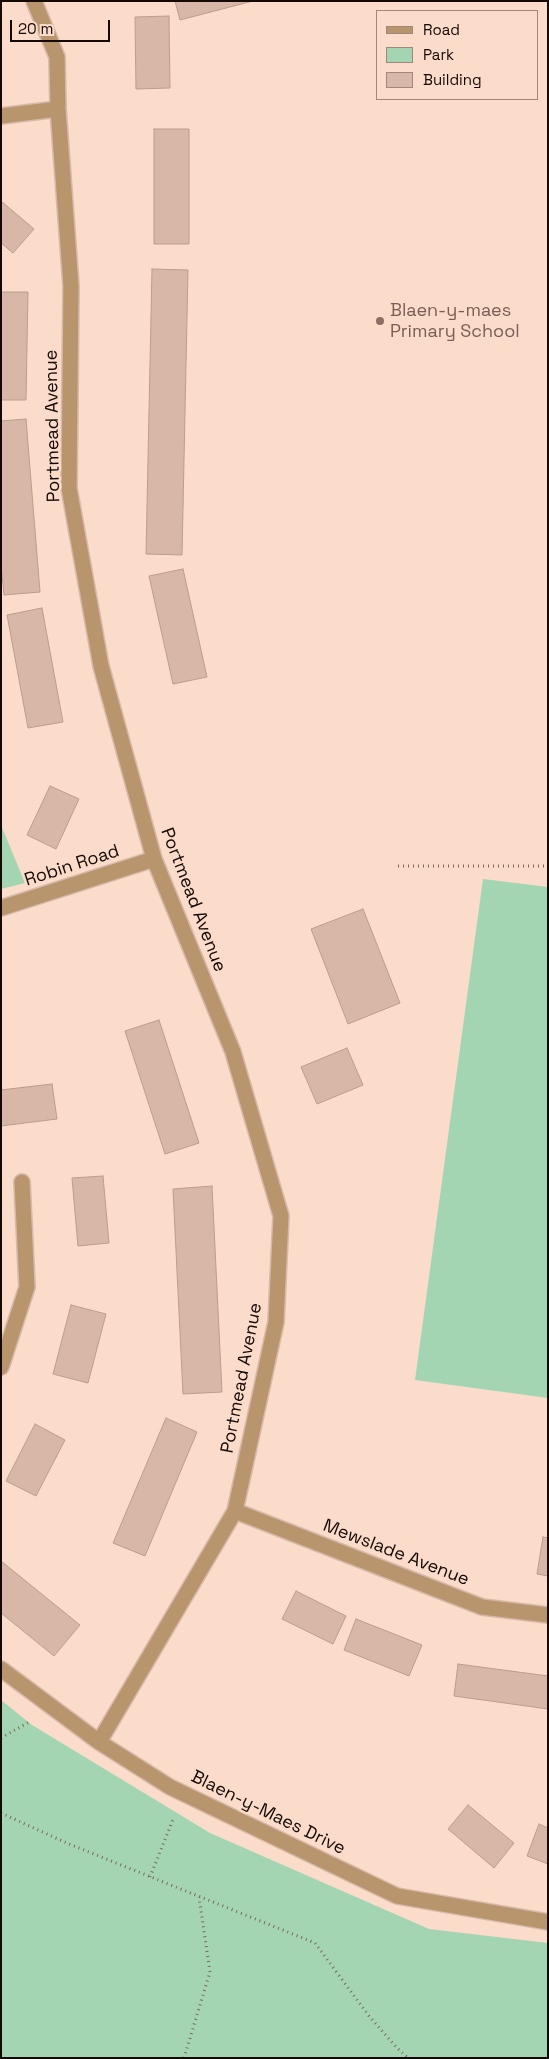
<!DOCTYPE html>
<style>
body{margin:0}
#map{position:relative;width:549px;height:2059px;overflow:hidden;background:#fbdbc9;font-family:"Space Grotesk",sans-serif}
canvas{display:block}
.frame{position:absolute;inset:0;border:2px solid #140905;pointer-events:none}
.legend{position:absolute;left:376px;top:10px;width:162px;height:90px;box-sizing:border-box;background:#fbdbc9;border:1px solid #9f877b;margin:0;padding:6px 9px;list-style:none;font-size:15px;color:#140905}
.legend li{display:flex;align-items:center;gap:10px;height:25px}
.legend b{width:25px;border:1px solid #9f877b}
.scale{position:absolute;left:10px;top:20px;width:100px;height:22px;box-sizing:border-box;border:2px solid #140905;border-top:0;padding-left:6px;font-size:15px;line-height:18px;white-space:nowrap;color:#140905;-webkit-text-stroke:4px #fbdbc9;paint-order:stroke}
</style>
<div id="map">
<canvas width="549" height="2059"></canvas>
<div class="frame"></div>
<ul class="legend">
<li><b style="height:6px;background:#b8956d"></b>Road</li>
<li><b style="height:14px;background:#a3d5b2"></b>Park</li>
<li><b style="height:14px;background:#d8b7a8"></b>Building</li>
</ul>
<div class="scale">20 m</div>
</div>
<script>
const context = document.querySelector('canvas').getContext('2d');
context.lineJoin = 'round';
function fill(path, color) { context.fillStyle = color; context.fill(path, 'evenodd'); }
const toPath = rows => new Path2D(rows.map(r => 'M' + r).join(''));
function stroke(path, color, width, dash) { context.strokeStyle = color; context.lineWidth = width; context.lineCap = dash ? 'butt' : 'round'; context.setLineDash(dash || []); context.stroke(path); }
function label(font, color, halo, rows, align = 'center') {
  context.font = font + ' "Space Grotesk",sans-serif'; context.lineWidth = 5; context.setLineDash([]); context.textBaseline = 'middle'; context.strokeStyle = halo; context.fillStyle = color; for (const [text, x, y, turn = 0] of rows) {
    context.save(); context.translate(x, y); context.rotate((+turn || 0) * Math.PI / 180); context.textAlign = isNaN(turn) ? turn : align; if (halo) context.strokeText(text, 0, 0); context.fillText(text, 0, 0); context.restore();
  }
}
fill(toPath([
 [1,825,25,883,1,889],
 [483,879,548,887,548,1398,415,1380],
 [1,1700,32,1725,210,1833,429,1929,548,1943,548,2058,1,2058]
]), '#a3d5b2');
const building = toPath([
 [175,1,253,1,180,20,175,1],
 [169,16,170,88,136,89,135,17,169,16],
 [154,129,189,129,189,244,154,244,154,129],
 [1,201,34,229,13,253,1,243,1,201],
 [152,269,188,270,182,555,146,554,152,269],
 [1,292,28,292,26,400,1,400,1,292],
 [26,419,40,592,4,595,1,564,1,421,26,419],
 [183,569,207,677,173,684,149,576,183,569],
 [42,608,63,722,28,728,7,615,42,608],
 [50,786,79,799,56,849,27,835,50,786],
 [363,909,400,1003,348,1024,311,929,363,909],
 [159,1020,199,1143,165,1154,125,1031,159,1020],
 [347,1048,363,1085,317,1104,301,1067,347,1048],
 [52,1084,57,1119,1,1126,1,1090,52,1084],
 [103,1176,109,1243,78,1246,72,1178,103,1176],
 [212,1186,222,1392,183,1394,173,1189,212,1186],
 [71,1305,106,1314,88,1383,53,1374,71,1305],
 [166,1418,197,1432,145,1556,113,1543,166,1418],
 [35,1424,65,1440,36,1496,6,1481,35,1424],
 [543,1537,548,1538,548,1576,537,1574,543,1537],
 [1,1561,80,1625,54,1656,1,1613,1,1561],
 [296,1591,346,1616,333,1644,282,1619,296,1591],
 [356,1619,422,1645,409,1676,344,1650,356,1619],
 [458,1664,548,1676,548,1709,454,1696,458,1664],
 [468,1805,514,1843,494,1868,448,1829,468,1805],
 [539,1824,548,1828,548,1864,527,1856,539,1824]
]);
fill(building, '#d8b7a8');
stroke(building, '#bc9c8d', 1);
const minor = toPath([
 [34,1,57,57,58,109,71,286,69,488,101,666,154,859,233,1052,281,1216,276,1322,235,1511,99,1742],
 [1,116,58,109],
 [1,908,154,859],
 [1,1367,27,1287,22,1182],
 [235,1511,482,1607,548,1615],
 [1,1669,99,1742,170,1787,397,1896,548,1922]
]);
stroke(minor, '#d6b9aa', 18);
stroke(toPath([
 [398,866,548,866],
 [1,1738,29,1722],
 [1,1813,69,1844,315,1943,369,2016,397,2048,408,2058],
 [150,1877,174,1817],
 [184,2058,210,1972,199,1897]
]), '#7c685e', 3, [1, 4]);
stroke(minor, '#b8956d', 15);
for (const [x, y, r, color] of [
 [380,321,5,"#8d6e63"]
]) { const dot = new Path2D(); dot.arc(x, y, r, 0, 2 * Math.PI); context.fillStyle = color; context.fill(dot); stroke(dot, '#fbdbc9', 2); }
label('18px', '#785e54', '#fbdbc9', [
 ["Blaen-y-maes",390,311],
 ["Primary School",390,332]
], 'left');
label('18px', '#140905', '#fbdbc9', [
 ["Portmead Avenue",53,426,-91],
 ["Robin Road",72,866,-18],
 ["Portmead Avenue",193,900,69],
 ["Portmead Avenue",242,1378,-79],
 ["Mewslade Avenue",396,1553,21],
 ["Blaen-y-Maes Drive",268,1813,26]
]);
</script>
